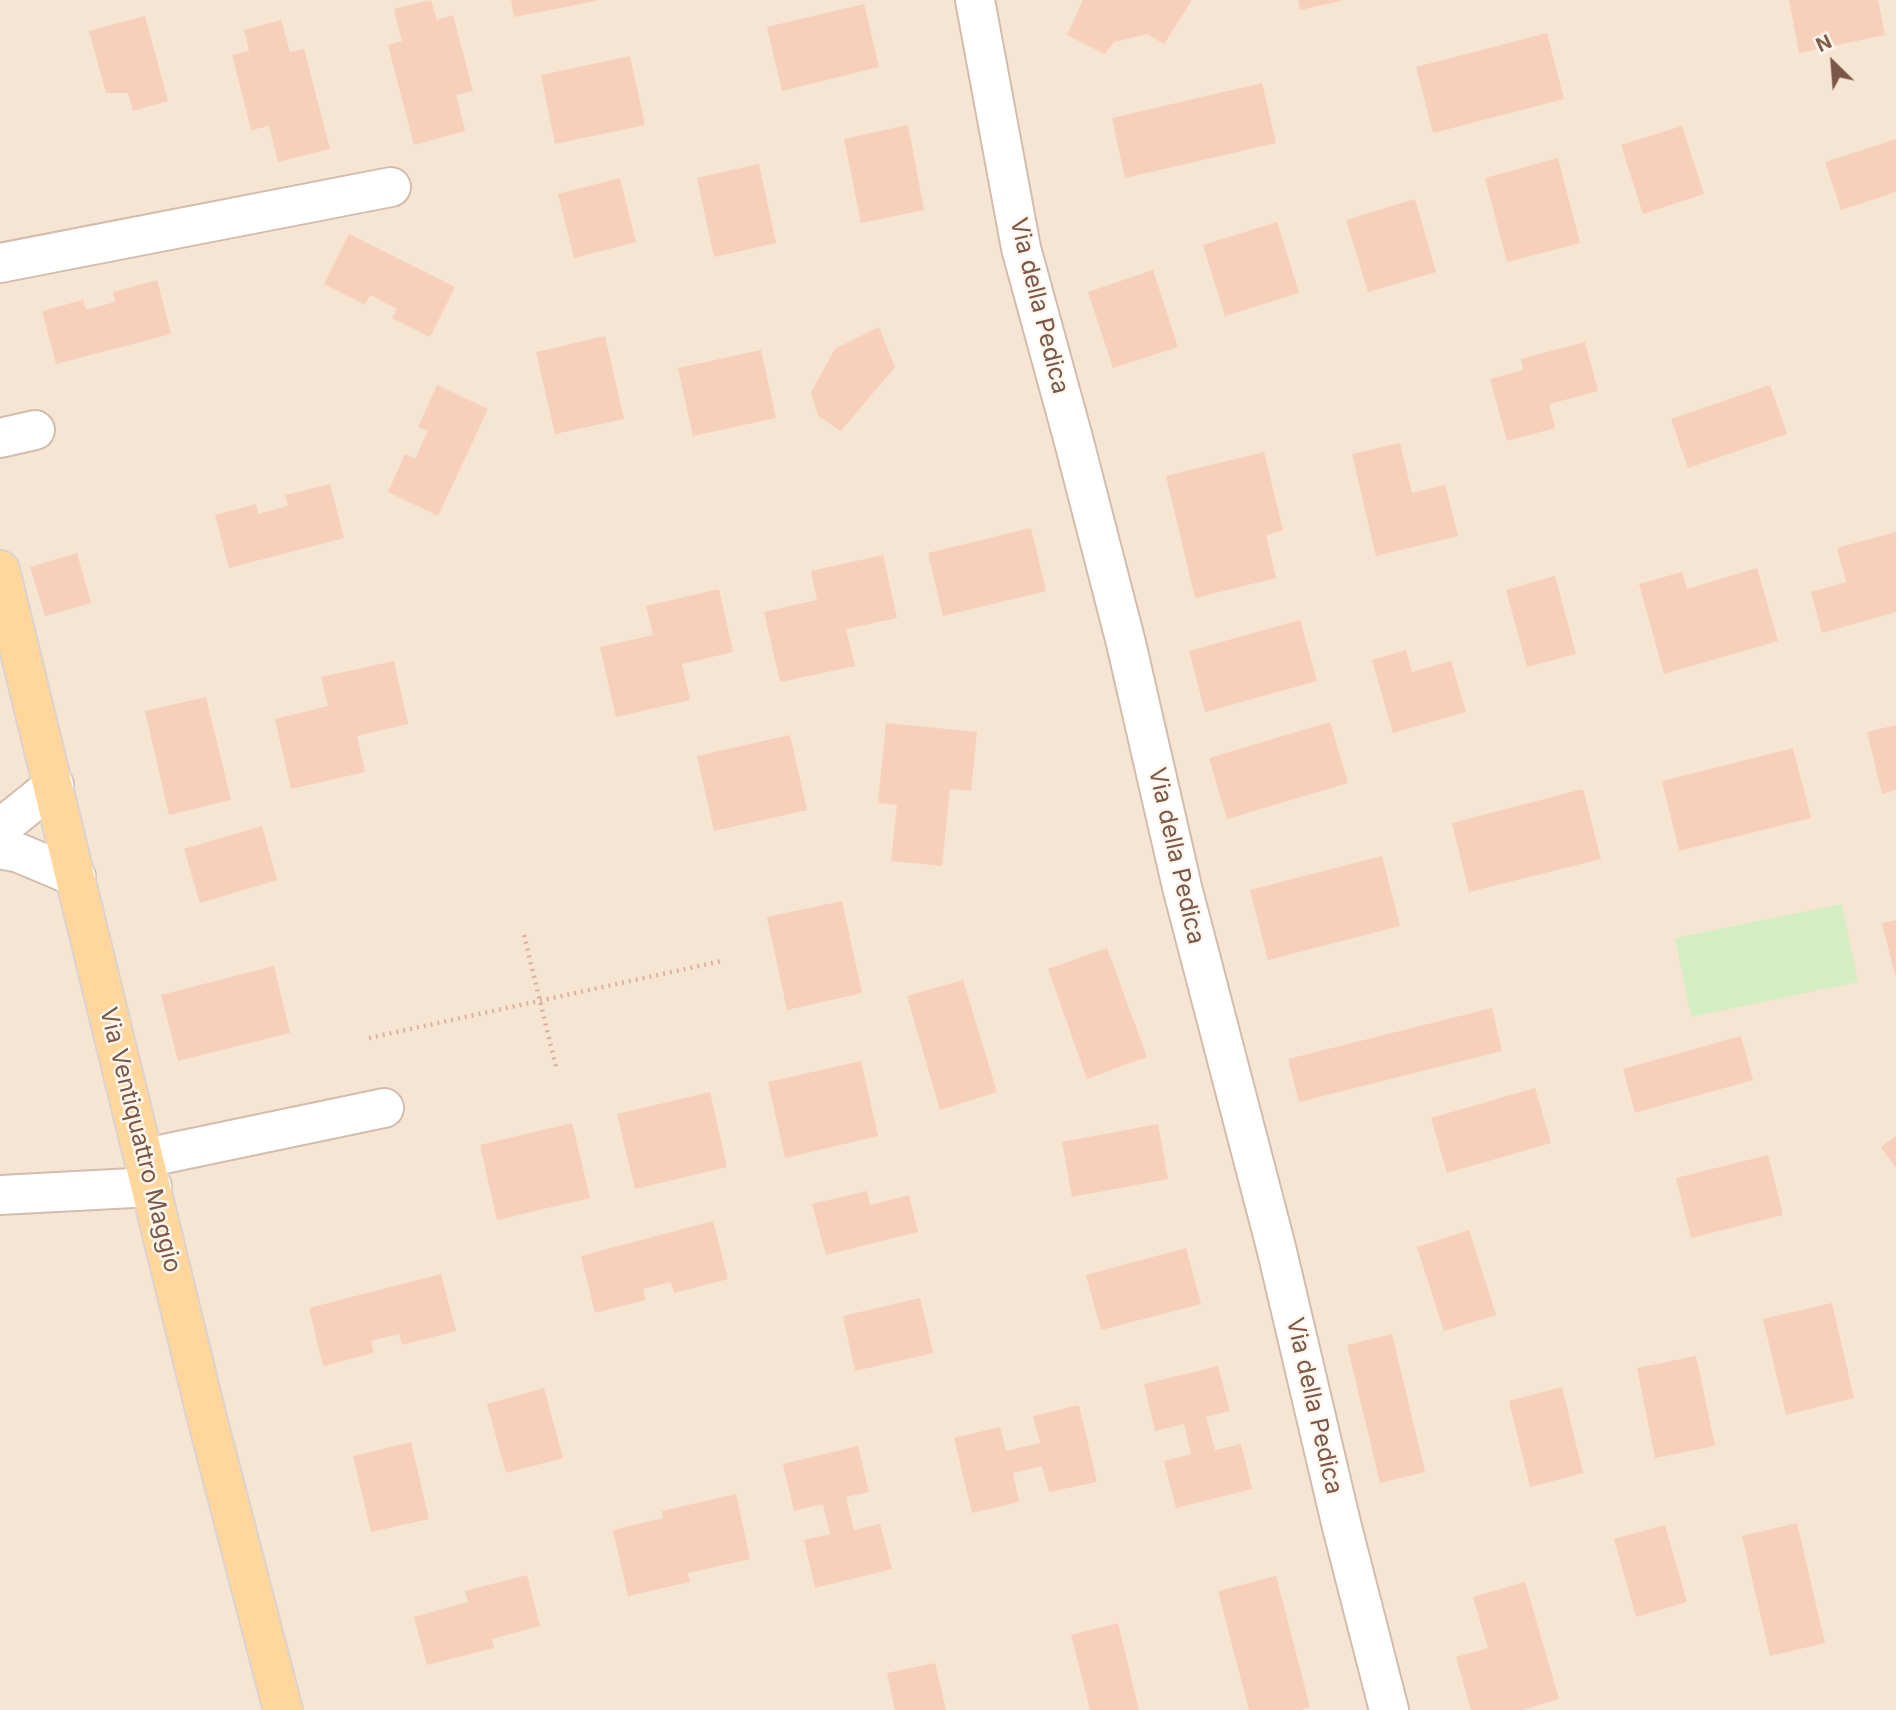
<!DOCTYPE html>
<style>
body{margin:0}
#map{position:relative;width:1896px;height:1710px;overflow:hidden;background:#fef3e5;font-family:Inter,sans-serif}
canvas{display:block}
.north{position:absolute;left:1798px;top:28px;width:70px;height:70px;-webkit-text-stroke:5px #fff7ed;paint-order:stroke;rotate:335deg;font-size:19px;font-weight:700;line-height:28px;text-align:center;color:#7a5748}
.north::after{content:'';display:block;margin:auto;width:24px;height:32px;background:#7a5748;clip-path:polygon(50% 0,100% 100%,50% 72%,0 100%)}
</style>
<div id="map">
<canvas width="1896" height="1710"></canvas>
<div class="north">N</div>
</div>
<script>
const context = document.querySelector('canvas').getContext('2d');
context.lineJoin = 'round';
function fill(path, color) { context.fillStyle = color; context.fill(path, 'evenodd'); }
const toPath = rows => new Path2D(rows.map(r => 'M' + r).join(''));
function stroke(path, color, width, dash) { context.strokeStyle = color; context.lineWidth = width; context.lineCap = dash ? 'butt' : 'round'; context.setLineDash(dash || []); context.stroke(path); }
function label(font, color, halo, rows, align = 'center') {
  context.font = font + ' Inter,sans-serif'; context.lineWidth = 5; context.setLineDash([]); context.textBaseline = 'middle'; context.strokeStyle = halo; context.fillStyle = color; for (const [text, x, y, turn = 0] of rows) {
    context.save(); context.translate(x, y); context.rotate((+turn || 0) * Math.PI / 180); context.textAlign = isNaN(turn) ? turn : align; if (halo) context.strokeText(text, 0, 0); context.fillText(text, 0, 0); context.restore();
  }
}
fill(toPath([
 [0,0,1896,0,1896,1710,0,1710]
]), '#f6e5d3');
fill(toPath([
 [1842,904,1858,982,1691,1017,1675,938]
]), '#d5edc2');
fill(toPath([
 [431,0,437,20,453,15,473,91,456,95,465,131,414,145,388,45,402,41,394,9],
 [511,0,596,0,596,1,514,17],
 [1083,0,1192,0,1164,44,1147,34,1114,42,1105,54,1067,35],
 [1298,0,1341,0,1341,1,1300,10],
 [1789,0,1878,0,1885,35,1799,53],
 [864,4,879,67,782,91,767,27],
 [145,16,168,101,133,111,128,93,106,93,89,31],
 [281,20,290,52,304,49,330,149,278,162,269,126,251,130,232,55,249,51,244,30],
 [1547,33,1564,99,1433,133,1416,67],
 [630,56,645,125,555,144,541,75],
 [1262,83,1276,143,1125,178,1112,118],
 [908,125,924,210,861,223,844,139],
 [1682,126,1704,194,1643,214,1621,145],
 [1896,139,1896,192,1841,210,1825,162],
 [1558,158,1580,243,1507,262,1485,178],
 [759,164,776,243,714,257,697,178],
 [620,178,636,242,574,258,558,194],
 [1415,199,1436,272,1368,292,1346,220],
 [1277,222,1299,293,1225,316,1203,245],
 [349,234,455,287,430,337,392,318,397,309,370,295,365,305,324,284],
 [1153,270,1178,347,1113,368,1088,292],
 [157,280,171,334,56,364,42,311,83,300,86,310,115,302,113,292],
 [879,327,895,367,841,431,818,416,811,392,835,349],
 [605,336,624,419,555,434,536,352],
 [1585,342,1598,391,1549,404,1555,428,1507,441,1490,379,1523,370,1521,359],
 [761,350,776,418,693,436,678,368],
 [437,385,488,409,438,516,388,492,405,454,415,459,428,431,418,427],
 [1770,385,1787,434,1688,468,1671,419],
 [1400,443,1412,493,1445,485,1458,536,1376,556,1352,454],
 [1264,452,1283,530,1266,535,1276,578,1195,598,1166,476],
 [330,484,344,538,229,568,215,515,256,504,258,514,288,506,285,495],
 [1031,528,1046,591,943,616,928,553],
 [1896,532,1896,612,1822,633,1811,592,1846,582,1837,548],
 [77,553,91,603,45,616,30,567],
 [883,555,897,618,846,629,855,666,780,682,764,612,817,600,811,571],
 [1757,568,1778,641,1664,674,1639,584,1682,572,1687,589],
 [1555,576,1576,654,1527,667,1506,590],
 [719,589,733,652,682,664,690,700,616,717,600,647,653,635,646,606],
 [1300,620,1317,681,1205,712,1189,651],
 [1406,650,1412,672,1451,661,1466,712,1393,733,1372,660],
 [394,661,408,724,357,736,365,772,291,789,275,719,328,706,321,677],
 [206,697,231,800,169,815,145,711],
 [1330,722,1348,783,1227,819,1209,758],
 [886,723,977,732,971,791,950,789,942,866,891,861,897,805,878,803],
 [1896,725,1896,790,1882,794,1867,732],
 [790,735,807,810,714,831,697,756],
 [1793,748,1811,818,1679,851,1662,781],
 [1583,789,1601,859,1469,892,1452,823],
 [262,826,277,880,200,903,184,849],
 [1382,856,1400,926,1268,960,1250,890],
 [842,901,862,993,787,1010,767,917],
 [1896,920,1896,975,1895,975,1882,923],
 [1107,948,1147,1057,1087,1079,1048,969],
 [274,966,290,1033,178,1061,161,995],
 [963,980,997,1092,940,1110,907,996],
 [1492,1008,1502,1051,1299,1102,1288,1059],
 [1741,1036,1753,1080,1635,1113,1623,1069],
 [861,1061,878,1136,785,1158,768,1082],
 [1535,1088,1551,1143,1447,1173,1431,1118],
 [710,1092,727,1167,635,1189,617,1114],
 [572,1123,590,1198,497,1220,480,1145],
 [1158,1124,1168,1179,1072,1197,1062,1142],
 [1896,1136,1896,1168,1881,1147],
 [1768,1155,1783,1215,1691,1238,1676,1178],
 [867,1191,870,1205,909,1195,918,1232,826,1255,812,1204],
 [713,1221,728,1279,674,1293,671,1282,643,1289,646,1300,595,1313,581,1256],
 [1469,1230,1496,1315,1444,1331,1417,1247],
 [1186,1248,1201,1304,1101,1330,1086,1275],
 [441,1274,456,1331,402,1345,399,1334,371,1341,374,1353,323,1366,309,1308],
 [920,1298,933,1353,855,1371,843,1316],
 [1832,1303,1854,1398,1786,1415,1763,1319],
 [1392,1334,1425,1472,1380,1483,1347,1345],
 [1696,1356,1715,1446,1655,1458,1637,1368],
 [1218,1366,1230,1411,1206,1417,1215,1450,1241,1444,1252,1489,1176,1508,1164,1461,1191,1454,1184,1424,1155,1431,1144,1384],
 [1562,1387,1583,1473,1530,1487,1509,1401],
 [544,1388,563,1458,506,1473,487,1404],
 [1079,1405,1097,1482,1049,1492,1042,1466,1013,1473,1019,1502,972,1513,954,1438,1000,1427,1006,1451,1040,1443,1033,1416],
 [411,1442,429,1519,371,1532,353,1456],
 [858,1446,869,1492,846,1497,854,1530,880,1524,892,1569,815,1588,804,1540,830,1534,823,1504,794,1511,783,1464],
 [736,1494,750,1559,688,1573,690,1582,628,1596,613,1530,663,1518,662,1511],
 [1797,1523,1825,1643,1770,1656,1742,1536],
 [1665,1525,1687,1602,1636,1617,1614,1539],
 [527,1575,540,1626,492,1639,494,1648,427,1665,414,1617,468,1602,465,1591],
 [1276,1576,1310,1707,1300,1710,1249,1710,1218,1591],
 [1525,1582,1559,1699,1522,1710,1471,1710,1456,1657,1488,1648,1473,1597],
 [1118,1623,1139,1710,1090,1710,1071,1635],
 [935,1663,946,1710,895,1710,887,1673]
]), '#f6d0bb');
const minor = toPath([
 [975,0,1021,248,1073,438,1126,643,1182,887,1276,1247,1341,1523,1389,1710],
 [0,263,391,187],
 [0,438,35,430],
 [0,824,8,822,54,785],
 [0,849,19,853,76,877],
 [145,1158,384,1108],
 [0,1195,152,1187]
]);
const major = toPath([
 [0,570,207,1418,283,1710]
]);
stroke(minor, '#d4bcad', 42);
stroke(major, '#dcd3cf', 42);
stroke(toPath([
 [524,935,557,1071],
 [369,1038,722,961]
]), '#dbb39d', 4.5, [2, 5]);
stroke(minor, '#fff', 38);
stroke(major, '#ffd69b', 38);
label('24px', '#7a5748', '#fff7ed', [
 ["Via della Pedica",1039,306,76],
 ["Via della Pedica",1176,856,77],
 ["Via Ventiquattro Maggio",140,1140,76],
 ["Via della Pedica",1314,1406,77]
]);
</script>
